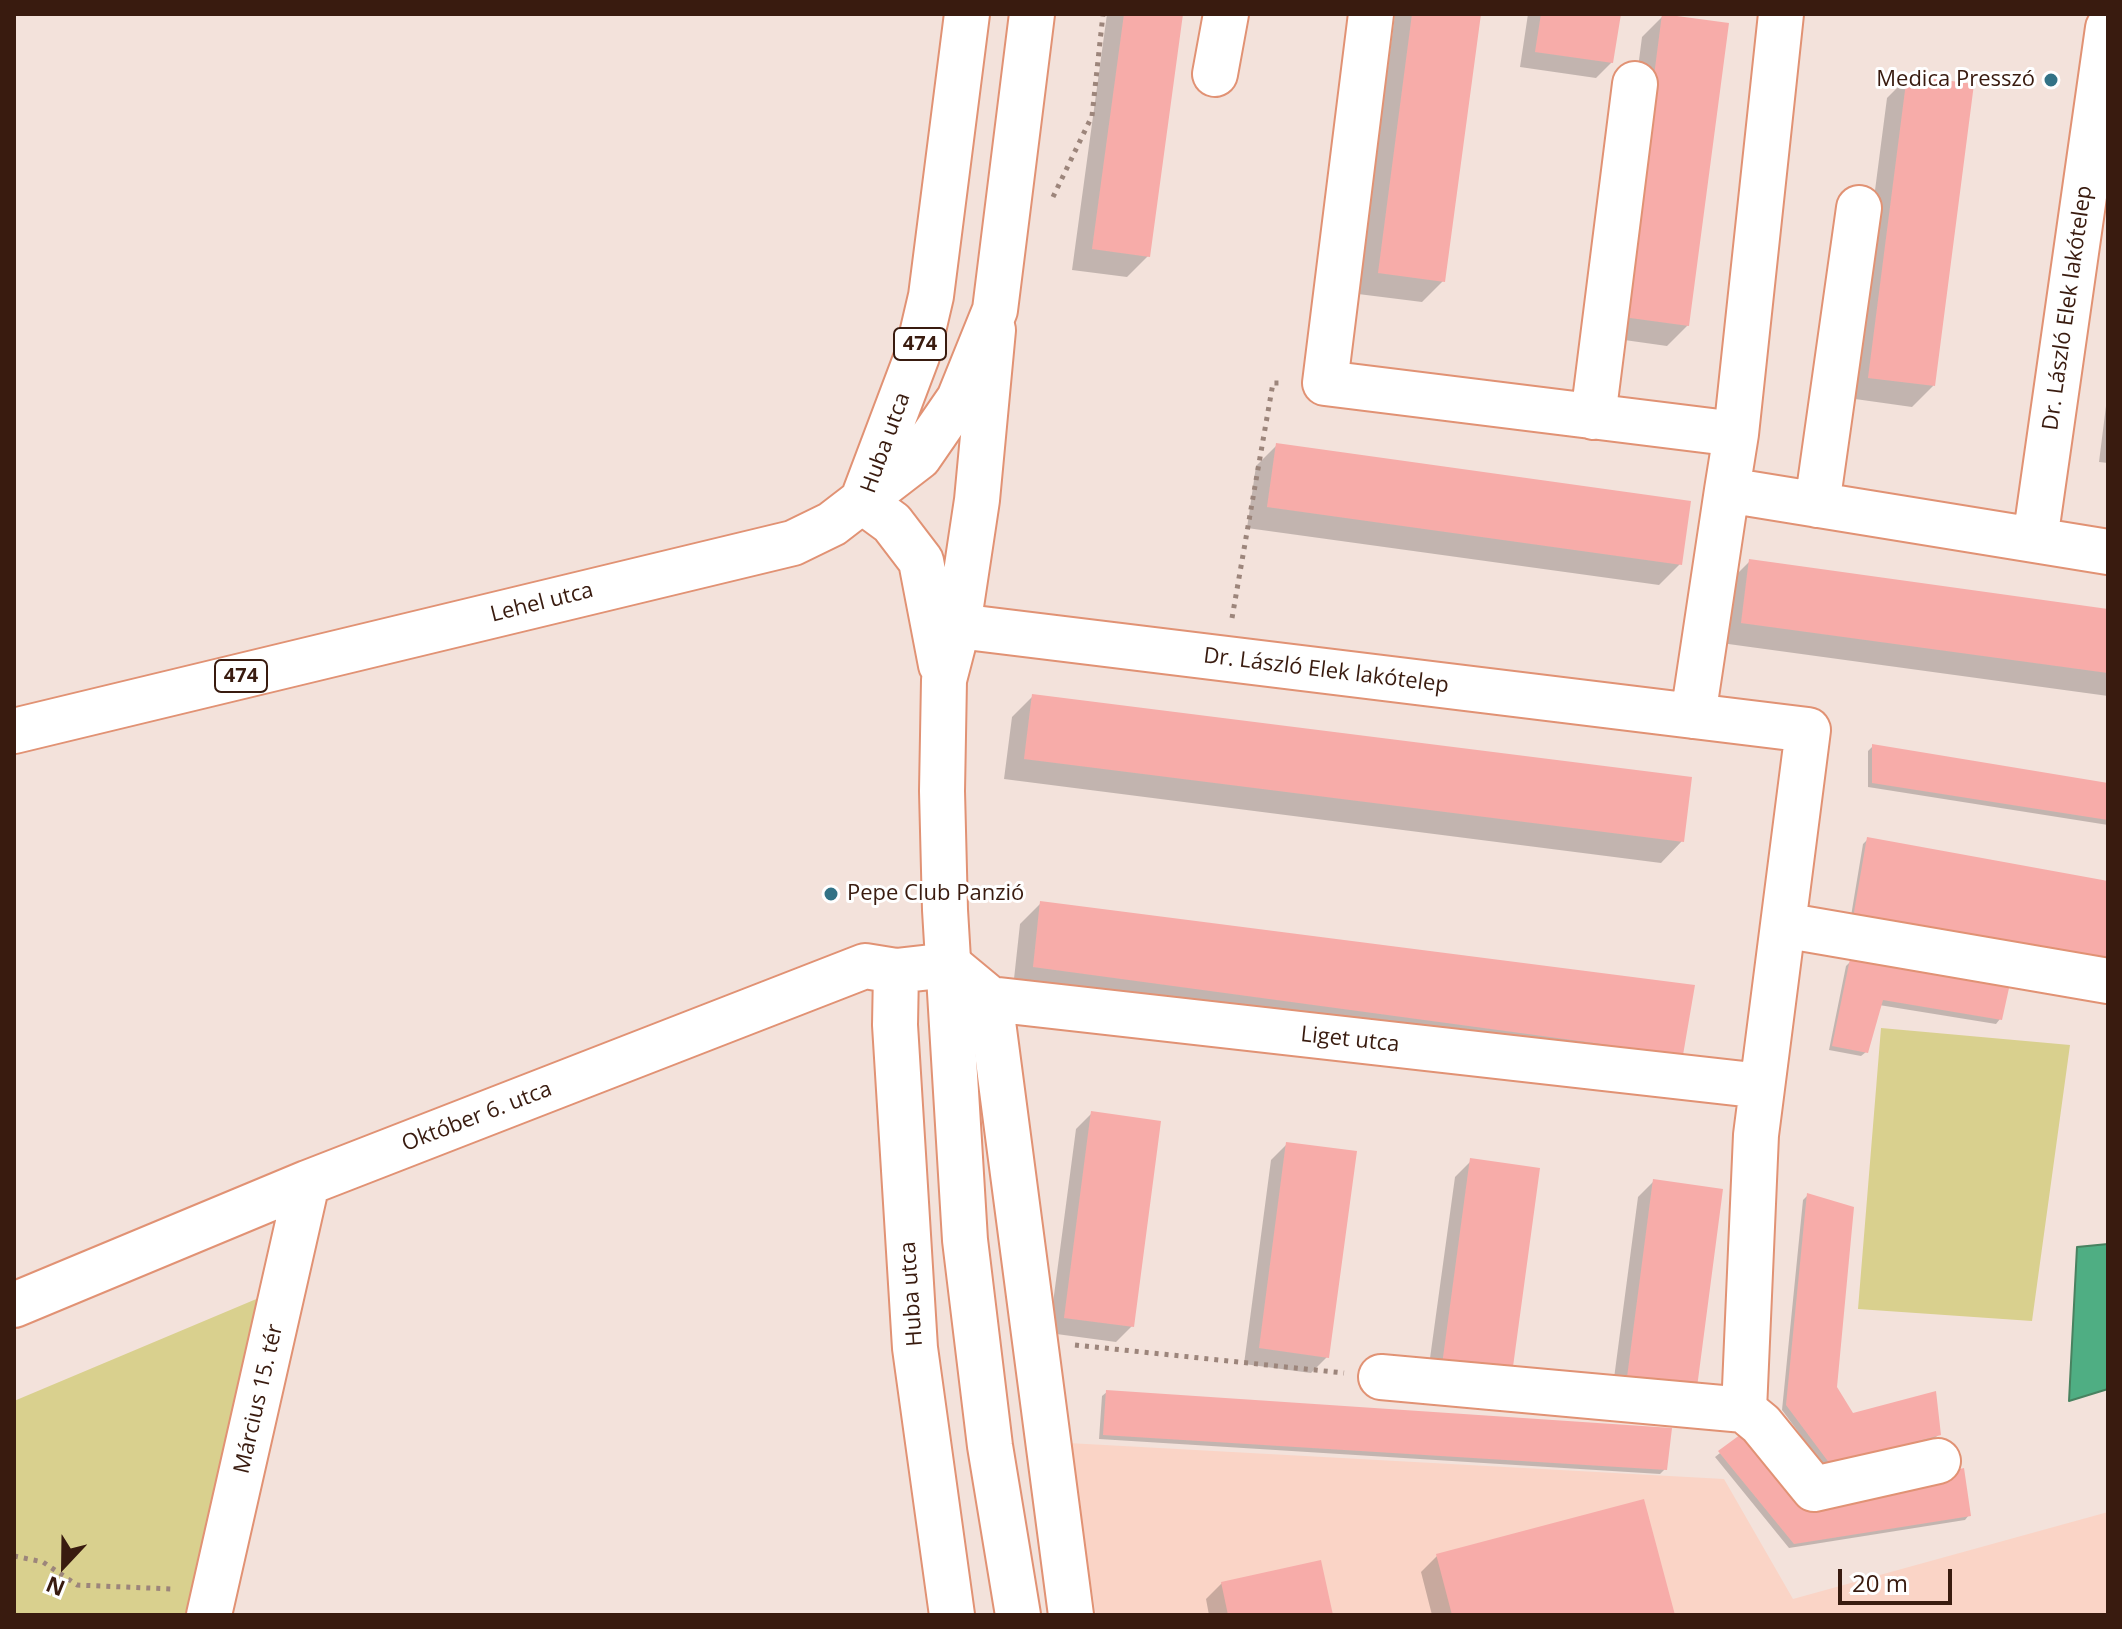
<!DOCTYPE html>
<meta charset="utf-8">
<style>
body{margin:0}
#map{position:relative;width:2122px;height:1629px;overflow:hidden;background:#f3e2db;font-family:"Open Sans",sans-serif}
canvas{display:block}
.frame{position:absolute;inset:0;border:16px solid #391b0f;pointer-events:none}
.north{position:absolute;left:24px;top:1525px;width:80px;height:80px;-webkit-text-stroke:6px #fff;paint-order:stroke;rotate:202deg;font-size:22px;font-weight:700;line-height:32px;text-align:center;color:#391b0f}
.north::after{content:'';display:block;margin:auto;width:28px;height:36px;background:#391b0f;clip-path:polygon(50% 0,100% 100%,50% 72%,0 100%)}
.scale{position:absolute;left:1838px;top:1569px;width:114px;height:36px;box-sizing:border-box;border:4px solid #391b0f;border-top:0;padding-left:10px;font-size:24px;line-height:28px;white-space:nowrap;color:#391b0f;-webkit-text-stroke:6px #fff;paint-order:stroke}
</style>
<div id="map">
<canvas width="2122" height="1629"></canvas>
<div class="frame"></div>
<div class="north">N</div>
<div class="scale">20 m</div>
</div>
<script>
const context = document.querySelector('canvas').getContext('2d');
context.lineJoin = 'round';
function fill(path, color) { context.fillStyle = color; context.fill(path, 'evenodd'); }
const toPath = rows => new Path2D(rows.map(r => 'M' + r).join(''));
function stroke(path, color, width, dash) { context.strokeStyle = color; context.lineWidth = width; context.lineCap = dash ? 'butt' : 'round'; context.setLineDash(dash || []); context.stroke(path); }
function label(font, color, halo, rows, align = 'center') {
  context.font = font + ' "Open Sans",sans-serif'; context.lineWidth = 6; context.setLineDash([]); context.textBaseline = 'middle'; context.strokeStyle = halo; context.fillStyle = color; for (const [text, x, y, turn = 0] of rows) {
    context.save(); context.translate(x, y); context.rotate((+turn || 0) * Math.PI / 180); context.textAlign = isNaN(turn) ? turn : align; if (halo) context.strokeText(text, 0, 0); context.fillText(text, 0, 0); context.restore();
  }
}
fill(toPath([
 [1068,1443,1724,1479,1793,1599,2108,1512,2108,1615,1096,1615]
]), '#fad4c6');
fill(toPath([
 [1881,1028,2070,1045,2032,1321,1858,1309],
 [292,1284,199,1615,14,1615,14,1401]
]), '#d9d08e');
const water = toPath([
 [2108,1244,2108,1389,2069,1401,2077,1247,2108,1244]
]);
fill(water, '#4fae83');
stroke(water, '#488260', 2);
fill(toPath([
 [1107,14,1181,14,1148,256,1127,277,1072,270],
 [1395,14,1479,14,1443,281,1422,302,1358,294],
 [1528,14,1619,14,1612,62,1596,78,1520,67],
 [1663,16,1688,325,1667,346,1603,337,1642,37],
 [1908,77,1933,386,1912,407,1848,398,1887,98],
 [2108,390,2108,463,2099,462],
 [1277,445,1680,564,1659,585,1247,528,1256,466],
 [1750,561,2108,611,2108,696,1721,643,1729,582],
 [1033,696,1682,841,1661,863,1004,779,1012,717],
 [1873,746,2108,785,2108,825,1868,787,1868,751],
 [1868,839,2108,883,2108,960,1850,922,1863,844],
 [1041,903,1681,1055,1660,1076,1013,988,1020,924],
 [1851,961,2000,1019,1996,1024,1879,1005,1866,1052,1861,1056,1829,1050,1846,966],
 [1092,1113,1132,1326,1116,1342,1049,1333,1076,1129],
 [1287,1144,1327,1357,1311,1373,1244,1364,1271,1160],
 [1471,1161,1510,1373,1427,1380,1455,1177],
 [1654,1181,1678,1410,1611,1401,1638,1197],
 [1807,1196,1835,1388,1852,1415,1939,1434,1934,1439,1825,1468,1782,1410,1803,1200],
 [1107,1392,1665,1469,1660,1474,1099,1439,1102,1396],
 [1748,1431,1806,1506,1969,1515,1965,1520,1789,1548,1715,1457],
 [1437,1556,1673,1615,1432,1615,1421,1572],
 [1222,1583,1331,1615,1209,1615,1206,1599]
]), '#0003');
fill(toPath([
 [1124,14,1183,14,1150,257,1092,249],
 [1412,14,1481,14,1445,282,1378,273],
 [1541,14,1621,14,1613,63,1535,52],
 [1662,14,1729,23,1689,326,1623,317],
 [1907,75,1974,84,1935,386,1868,378],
 [1276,443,1691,501,1682,565,1267,507],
 [1749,559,2108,609,2108,673,1741,623],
 [1032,694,1692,777,1684,842,1024,759],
 [1872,744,2108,783,2108,820,1872,783],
 [1867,837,2108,881,2108,958,1853,918],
 [1040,901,1695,985,1683,1055,1033,967],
 [1850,959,2011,979,2002,1020,1883,1000,1868,1053,1832,1046],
 [1091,1111,1161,1121,1134,1327,1064,1318],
 [1286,1142,1357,1151,1329,1358,1259,1348],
 [1470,1158,1540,1168,1512,1374,1442,1365],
 [1653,1179,1723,1189,1696,1395,1626,1385],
 [1807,1193,1854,1207,1837,1387,1853,1413,1936,1391,1941,1435,1830,1464,1786,1405],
 [1106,1390,1672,1428,1667,1470,1103,1435],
 [1748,1429,1807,1504,1964,1468,1971,1516,1794,1544,1718,1451],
 [1644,1499,1675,1615,1452,1615,1436,1554],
 [1321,1560,1333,1615,1228,1615,1221,1582]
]), '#f7aca9');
const minor = toPath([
 [1371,14,1325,383,1736,434,1727,490,2108,552],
 [1215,74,1226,14],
 [1593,417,1635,84],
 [1736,434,1781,14],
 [1817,505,1859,208],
 [2035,540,2108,28],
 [958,626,1808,730,1756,1135,1744,1410,1761,1424,1814,1489,1938,1461],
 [1693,716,1727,490],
 [1783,925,2108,981],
 [896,971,895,1025,915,1348,952,1615],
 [990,999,1071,1615],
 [14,1305,307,1183,865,966,896,971,949,965,990,999,1762,1086],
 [1381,1377,1744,1410],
 [209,1615,307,1183]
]);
const secondary = toPath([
 [993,330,977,500,958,626,944,680,942,791,945,910,965,1240,990,1446,1018,1615],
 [862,501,892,523,921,561,941,665]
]);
const primary = toPath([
 [863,499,917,356,931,296,967,14],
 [14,731,793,543,832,524,919,457,959,399,995,310,1032,14]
]);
stroke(minor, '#e19274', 48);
stroke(secondary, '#e19274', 48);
stroke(primary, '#e19274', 48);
stroke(toPath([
 [1053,197,1092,116,1103,14],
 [1232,618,1273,383,1284,383],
 [1075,1345,1344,1373],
 [14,1556,43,1562,77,1585,173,1589]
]), '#9c857b', 5, [4, 6]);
stroke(minor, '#fff', 44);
stroke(secondary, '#fff', 44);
stroke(primary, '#fff', 44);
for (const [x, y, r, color] of [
 [2051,80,8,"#327286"],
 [831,894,8,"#327286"]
]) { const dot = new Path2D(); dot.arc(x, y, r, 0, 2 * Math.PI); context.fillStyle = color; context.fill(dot); stroke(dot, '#fff', 3); }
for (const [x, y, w] of [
 [920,344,52],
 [241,676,52]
]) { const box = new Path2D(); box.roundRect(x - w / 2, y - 16, w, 32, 6); context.fillStyle = '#fff'; context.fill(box); stroke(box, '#391b0f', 2); }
label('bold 20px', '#391b0f', null, [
 ["474",920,344],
 ["474",241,676]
]);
label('22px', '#391b0f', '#fff', [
 ["Medica Presszó",2035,80],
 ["Pepe Club Panzió",847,894,"left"]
], 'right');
label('22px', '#391b0f', '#fff', [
 ["Dr. László Elek lakótelep",2068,308,-82],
 ["Huba utca",886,443,-70],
 ["Lehel utca",542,603,-14],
 ["Dr. László Elek lakótelep",1326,671,7],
 ["Liget utca",1350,1040,6],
 ["Október 6. utca",477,1117,-21],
 ["Huba utca",912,1294,-94],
 ["Március 15. tér",259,1399,-77]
]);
</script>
